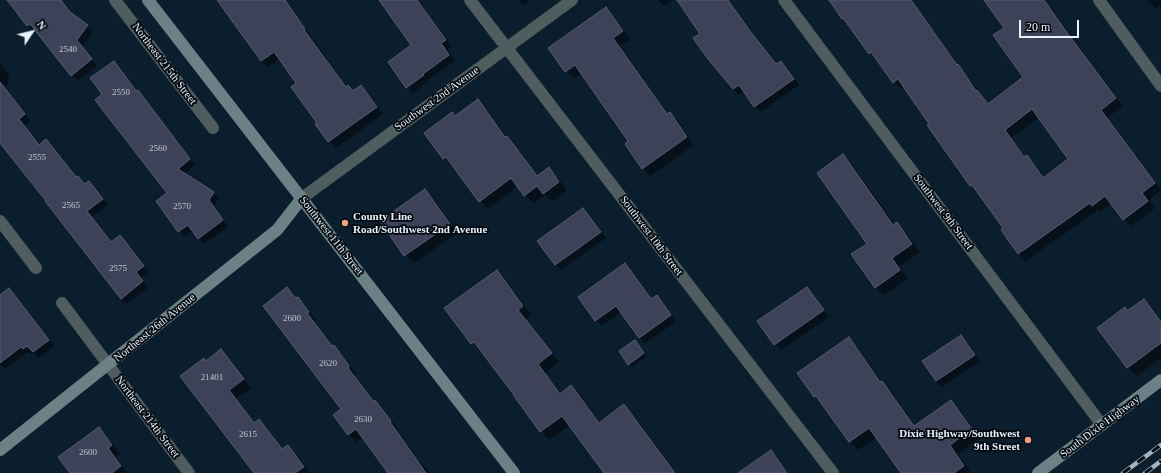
<!DOCTYPE html>
<style>
body{margin:0}
#map{position:relative;width:1161px;height:473px;overflow:hidden;background:#0b1e2d;font-family:"Times New Roman",serif}
canvas{display:block}
.north{position:absolute;left:12px;top:12px;width:40px;height:40px;-webkit-text-stroke:3px #02080e;paint-order:stroke;rotate:55deg;font-size:11px;font-weight:700;line-height:16px;text-align:center;color:#e7f3fd}
.north::after{content:'';display:block;margin:auto;width:14px;height:18px;background:#e7f3fd;clip-path:polygon(50% 0,100% 100%,50% 72%,0 100%)}
.scale{position:absolute;left:1019px;top:20px;width:60px;height:18px;box-sizing:border-box;border:2px solid #e7f3fd;border-top:0;padding-left:5px;font-size:12px;line-height:14px;white-space:nowrap;color:#e7f3fd;-webkit-text-stroke:3px #02080e;paint-order:stroke}
</style>
<div id="map">
<canvas width="1161" height="473"></canvas>
<div class="north">N</div>
<div class="scale">20 m</div>
</div>
<script>
const context = document.querySelector('canvas').getContext('2d');
context.lineJoin = 'round';
function fill(path, color) { context.fillStyle = color; context.fill(path, 'evenodd'); }
const toPath = rows => new Path2D(rows.map(r => 'M' + r).join(''));
function stroke(path, color, width, dash) { context.strokeStyle = color; context.lineWidth = width; context.lineCap = dash ? 'butt' : 'round'; context.setLineDash(dash || []); context.stroke(path); }
function label(font, color, halo, rows, align = 'center') {
  context.font = font + ' "Times New Roman",serif'; context.lineWidth = 3.5; context.setLineDash([]); context.textBaseline = 'middle'; context.strokeStyle = halo; context.fillStyle = color; for (const [text, x, y, turn = 0] of rows) {
    context.save(); context.translate(x, y); context.rotate((+turn || 0) * Math.PI / 180); context.textAlign = isNaN(turn) ? turn : align; if (halo) context.strokeText(text, 0, 0); context.fillText(text, 0, 0); context.restore();
  }
}
fill(toPath([
 [8,0,62,0,73,15,88,26,93,32,82,46,97,66,77,81,72,75,36,29,33,31,28,26],
 [216,0,285,0,347,87,348,86,354,92,361,87,368,93,383,114,336,148,329,141,317,125,319,123,298,83,280,59,268,67,262,61,234,22,228,16],
 [380,0,418,0,451,46,447,49,455,61,428,80,429,81,413,93,407,87,412,45],
 [518,0,531,0,523,5],
 [658,0,672,0,664,6],
 [678,0,729,0,759,42,777,65,781,62,787,68,799,85,761,112,755,106,744,91,739,95,733,89,709,59,702,34],
 [830,0,911,0,960,68,989,104,1024,78,1005,28,986,0,1043,0,1051,8,1074,40,1123,106,1107,118,1161,190,1149,200,1155,208,1131,226,1124,219,1112,203,1100,212,1098,210,1026,261,1018,253,1004,229,978,193,971,185,904,87,901,89,894,82,878,60,877,61,870,53,849,25,843,18],
 [1039,117,1070,159,1044,178,1034,164,1027,156,1025,157,1011,138],
 [1147,0,1161,0,1161,5,1156,8],
 [606,9,614,17,630,40,620,46,668,114,670,113,678,121,694,145,650,176,643,168,630,141,582,73,574,79,566,71],
 [0,62,10,76,6,79,10,83,4,87,30,121,24,125,40,146,46,141,77,178,78,177,85,185,89,182,94,188,108,205,92,217,112,243,125,243,149,272,141,278,148,288,127,304,121,298,0,139],
 [119,68,137,92,138,91,143,97,195,165,184,174,213,192,219,198,214,206,228,227,204,244,193,231,185,237,179,231,157,201,168,193,104,94],
 [478,101,486,109,538,177,549,168,557,177,567,190,552,202,545,195,533,203,518,186,488,209,480,201,454,165,452,166,444,158,456,117],
 [843,155,852,164,895,225,897,224,906,232,920,252,899,267,908,279,884,295,875,287,868,244],
 [425,190,434,199,457,233,414,263,405,255],
 [583,209,589,215,606,238,561,270,556,264],
 [624,264,630,270,652,300,657,297,663,303,676,322,645,343,639,337,621,312,602,326,596,320],
 [497,271,505,279,531,315,526,319,559,362,545,373,561,394,571,387,580,395,600,423,624,405,633,414,676,473,605,473,570,425,549,440,541,431,481,351,480,352,472,343],
 [807,288,813,294,829,317,781,350,775,344,759,322],
 [287,289,296,299,298,298,305,306,316,320,314,321,333,346,341,354,356,374,354,376,375,402,375,401,383,409,398,429,396,430,419,461,430,473,390,473,363,437,356,442,349,435,334,415,342,409],
 [15,296,54,346,39,358,33,352,30,354,28,352,5,369,0,364,0,297],
 [1144,300,1152,309,1161,320,1161,357,1137,376,1128,367,1098,328,1128,312],
 [961,336,967,342,980,361,942,387,936,381,923,361],
 [849,339,857,347,882,383,891,391,915,426,951,401,960,410,980,438,958,454,971,473,903,473,877,437,858,450,850,441,823,405,815,397],
 [637,344,646,356,632,367,629,364],
 [221,351,229,359,251,388,236,399,255,424,259,420,267,428,283,450,288,446,296,454,310,473,255,473,206,362],
 [98,428,107,437,120,454,116,457,127,473,71,473],
 [771,452,779,460,788,473,740,473]
]), '#0007');
const building = toPath([
 [7,0,61,0,70,12,88,25,77,40,92,59,71,76,30,24,27,26,7,0],
 [217,0,285,0,305,29,304,30,346,87,348,85,353,91,361,85,377,107,328,142,315,124,317,123,291,87,296,83,274,52,261,61,217,0],
 [379,0,417,0,446,40,441,43,449,55,423,74,424,75,406,88,388,62,411,45,379,0],
 [677,0,728,0,753,35,776,64,781,61,794,79,754,107,739,85,733,89,708,59,693,38,700,34,677,0],
 [829,0,911,0,957,65,958,64,976,91,977,90,988,104,1023,77,993,35,1004,28,984,0,1044,0,1066,31,1116,98,1101,110,1155,183,1142,193,1148,201,1123,220,1105,196,1092,206,1090,203,1018,254,1001,230,1003,228,972,185,970,186,927,125,929,124,898,79,893,83,871,52,869,54,843,18,842,19,829,0],
 [1032,109,1068,159,1043,178,1027,155,1024,157,1005,130,1032,109],
 [606,7,623,31,613,38,667,114,670,112,687,137,642,169,625,144,628,141,575,65,565,72,548,48,606,7],
 [114,61,136,91,138,90,190,159,178,169,214,192,209,200,223,220,198,239,188,225,178,232,156,201,167,193,95,100,102,94,90,78,114,61],
 [0,82,25,114,19,119,39,145,46,139,76,177,78,176,84,184,89,181,103,199,87,211,111,242,120,235,144,266,136,272,143,281,121,299,45,201,46,201,0,143,0,82],
 [478,99,505,137,507,136,537,176,549,167,559,182,543,194,537,186,524,196,511,178,479,202,446,157,443,159,424,133,452,112,455,116,478,99],
 [843,154,893,225,897,222,912,244,892,258,900,270,875,288,851,254,867,244,817,173,843,154],
 [425,189,450,224,404,256,380,221,425,189],
 [583,208,601,232,555,265,537,241,583,208],
 [625,263,651,299,657,295,671,315,639,338,616,306,595,321,578,297,625,263],
 [497,270,523,306,518,310,552,353,538,364,560,394,571,385,599,423,624,404,675,473,604,473,562,416,540,432,514,396,514,395,474,342,471,344,444,308,497,270],
 [287,287,295,298,298,297,309,312,307,313,332,346,334,345,349,366,348,368,374,402,375,400,391,421,390,422,426,473,388,473,356,429,348,435,333,415,341,409,263,306,287,287],
 [807,287,824,310,774,345,757,321,807,287],
 [9,288,49,340,33,352,27,346,23,349,21,347,0,363,0,295,9,288],
 [1144,299,1161,322,1161,343,1127,368,1097,328,1125,307,1127,311,1144,299],
 [961,335,975,355,936,381,922,361,961,335],
 [849,337,880,382,882,381,914,426,951,400,972,429,950,445,964,466,954,473,901,473,869,428,849,442,816,396,814,397,797,373,849,337],
 [635,340,644,353,628,365,619,351,635,340],
 [221,349,244,379,229,390,254,423,259,419,282,449,288,445,304,467,295,473,254,473,180,376,204,358,206,361,221,349],
 [99,427,112,445,108,448,121,466,112,473,70,473,58,457,99,427],
 [771,450,787,473,738,473,771,450]
]);
fill(building, '#3d4258');
stroke(building, '#585d74', 1);
stroke(toPath([
 [115,0,213,128],
 [470,0,833,473],
 [784,0,1102,425],
 [1099,0,1161,86],
 [302,198,572,0],
 [0,221,36,268],
 [62,303,189,473]
]), '#4f5d5f', 12);
stroke(toPath([
 [148,0,514,473],
 [0,450,277,230,302,198],
 [1038,473,1161,380]
]), '#6b8185', 12);
const rail = toPath([
 [1123,473,1161,445],
 [1145,473,1161,461]
]);
stroke(rail, '#a3b2bd', 4.5);
stroke(rail, '#02080e', 3, [9]);
for (const [x, y, r, color] of [
 [345,223,4,"#f1a17c"],
 [1028,440,4,"#f1a17c"]
]) { const dot = new Path2D(); dot.arc(x, y, r, 0, 2 * Math.PI); context.fillStyle = color; context.fill(dot); stroke(dot, '#02080e', 1.5); }
label('9px', '#bcc7d4', null, [
 ["2540",68,50],
 ["2550",121,93],
 ["2560",158,149],
 ["2555",37,158],
 ["2565",71,206],
 ["2570",182,207],
 ["2575",118,269],
 ["2600",292,319],
 ["2620",328,364],
 ["21401",212,378],
 ["2630",363,420],
 ["2615",248,435],
 ["2600",88,453]
]);
label('11px', '#e7f3fd', '#02080e', [
 ["Northeast 215th Street",164,64,53],
 ["Southwest 2nd Avenue",437,99,-36],
 ["Southwest 9th Street",943,212,53],
 ["Southwest 11th Street",331,236,52],
 ["Southwest 10th Street",651,236,53],
 ["Northeast 26th Avenue",155,328,-39],
 ["Northeast 214th Street",147,417,53],
 ["South Dixie Highway",1100,427,-37]
]);
label('bold 11px', '#e7f3fd', '#02080e', [
 ["County Line",353,217],
 ["Road/Southwest 2nd Avenue",353,230],
 ["Dixie Highway/Southwest",1020,434,"right"],
 ["9th Street",1020,447,"right"]
], 'left');
</script>
